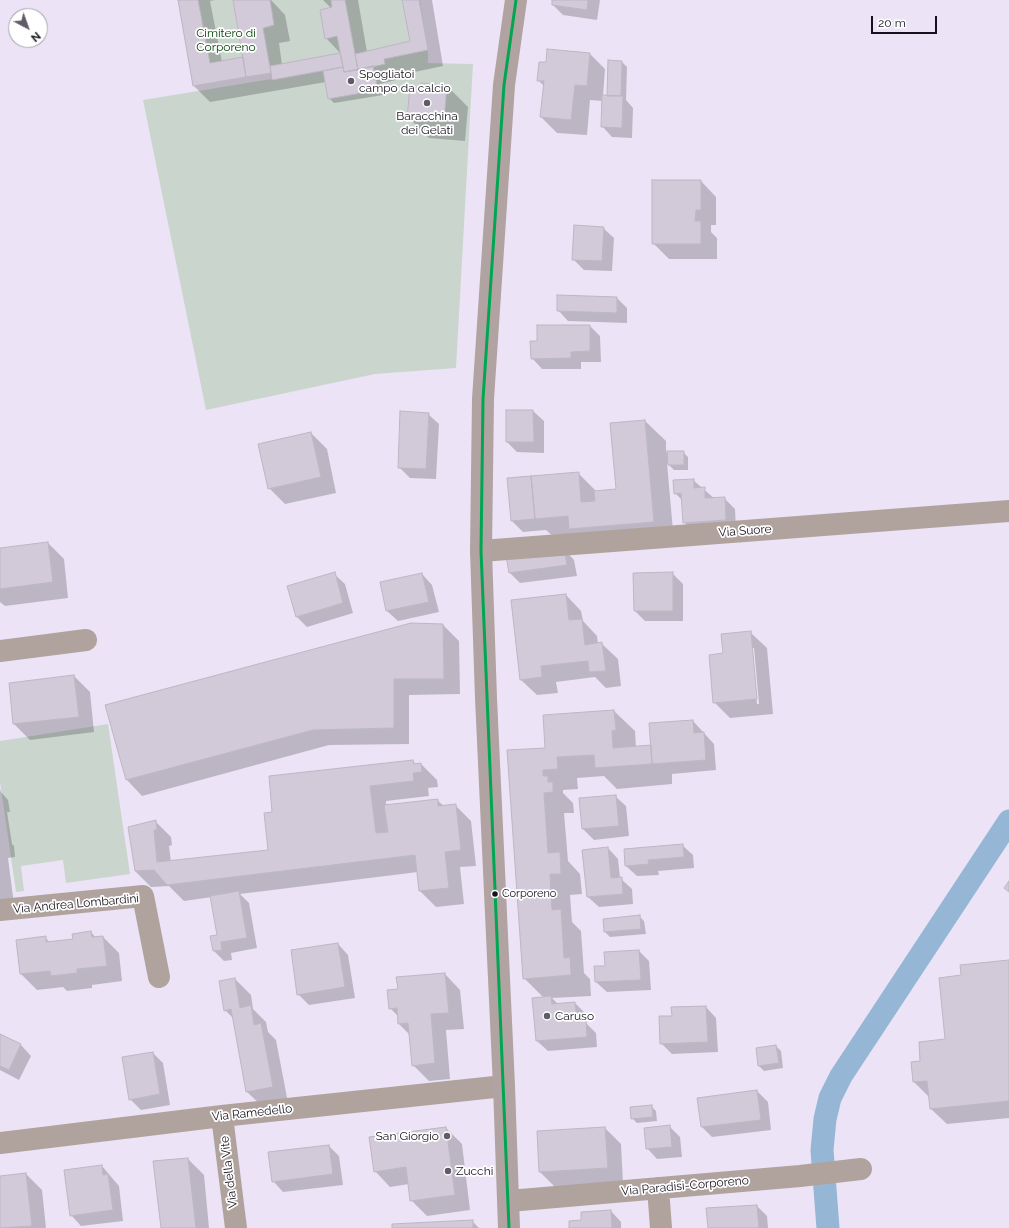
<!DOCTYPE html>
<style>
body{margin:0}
#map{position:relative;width:1009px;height:1228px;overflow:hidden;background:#ece4f6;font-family:Raleway,sans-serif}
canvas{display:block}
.north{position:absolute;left:8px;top:8px;width:40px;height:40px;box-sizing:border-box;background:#fff;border:1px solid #a2a0a4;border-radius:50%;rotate:139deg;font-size:11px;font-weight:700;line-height:16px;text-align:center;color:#16111c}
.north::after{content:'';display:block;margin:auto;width:14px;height:18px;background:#615b68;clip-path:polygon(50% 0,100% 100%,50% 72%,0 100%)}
.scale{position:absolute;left:871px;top:16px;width:66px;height:18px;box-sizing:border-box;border:2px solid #16111c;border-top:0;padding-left:5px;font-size:12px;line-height:14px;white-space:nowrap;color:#16111c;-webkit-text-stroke:3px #fff;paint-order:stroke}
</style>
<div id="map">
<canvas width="1009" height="1228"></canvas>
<div class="north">N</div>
<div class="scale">20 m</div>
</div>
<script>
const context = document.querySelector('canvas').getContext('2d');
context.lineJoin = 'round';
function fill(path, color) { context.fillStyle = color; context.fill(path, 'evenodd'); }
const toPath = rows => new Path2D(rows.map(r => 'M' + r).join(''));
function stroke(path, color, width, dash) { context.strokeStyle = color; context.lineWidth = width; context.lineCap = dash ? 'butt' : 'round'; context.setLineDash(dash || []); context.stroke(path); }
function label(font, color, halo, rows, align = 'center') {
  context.font = font + ' Raleway,sans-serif'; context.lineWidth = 3.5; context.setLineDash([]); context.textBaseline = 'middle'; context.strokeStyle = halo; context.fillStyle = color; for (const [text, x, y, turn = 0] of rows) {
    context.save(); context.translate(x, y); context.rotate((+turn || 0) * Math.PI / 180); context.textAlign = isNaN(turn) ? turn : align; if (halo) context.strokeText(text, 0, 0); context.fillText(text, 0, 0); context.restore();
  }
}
fill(toPath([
 [178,0,420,0,428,50,428,63,473,64,456,368,375,374,206,410,143,100,271,79,270,73,193,86],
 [108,724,130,874,66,883,63,860,21,866,24,891,16,892,0,782,0,741]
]), '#cad5ce');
fill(toPath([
 [179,0,215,0,210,1,222,62,244,58,234,0,271,0,285,15,290,41,279,43,282,65,341,54,326,38,331,8,323,0,358,0,367,52,412,42,403,0,432,0,443,66,400,75,400,79,380,84,383,95,334,103,329,98,326,82,210,102,194,86],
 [553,0,600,0,597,20,563,15,553,5],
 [589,53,605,69,603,96,608,97,622,62,627,67,626,100,633,108,632,138,612,137,602,126,603,101,590,100,587,135,557,133,541,117,544,86,538,80,547,63],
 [447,86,468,107,465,141,429,138,408,117,422,90],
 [701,181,716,197,716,225,711,225,711,232,717,238,717,259,669,259,653,243],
 [603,228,614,238,612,271,584,270,573,259],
 [617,298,627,308,627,323,568,321,558,310],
 [590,326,600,336,601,362,581,362,581,369,542,369,532,358,538,342],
 [533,411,544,421,544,453,517,452,507,442],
 [428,414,439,424,436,479,410,478,399,467],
 [645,421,666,441,666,452,683,452,688,457,688,470,674,470,667,463,674,542,557,540,546,530,523,532,512,521,509,479,578,473,596,491,617,490],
 [311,433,327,449,336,493,285,504,269,488],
 [693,480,715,499,724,498,735,509,736,530,695,533,684,522,683,501,675,493],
 [48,543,64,559,68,598,5,606,0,602,0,549],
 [564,549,574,560,577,576,520,583,510,573],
 [672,573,683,584,683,621,645,621,635,611],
 [334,574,345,584,353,613,307,627,296,616],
 [422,574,432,585,439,612,398,621,387,611,381,583],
 [566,595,581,611,583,621,597,636,598,644,602,644,618,659,621,686,606,688,595,677,556,682,558,693,537,695,521,680],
 [443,625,459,641,460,694,409,695,409,744,329,745,142,796,127,780,107,705],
 [751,633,767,648,773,714,730,718,714,702,724,654],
 [752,648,754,648,759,704,757,704],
 [74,676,90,692,94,732,30,740,14,724,10,684],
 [614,711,635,731,636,747,652,746,693,721,714,744,716,770,672,774,672,784,617,789,604,776,577,778,578,789,563,790,563,793,573,803,574,813,564,813,568,861,580,874,582,894,570,895,572,922,581,931,584,973,590,979,591,996,552,998,558,1004,575,1003,585,1013,586,1023,596,1033,597,1047,548,1051,537,1041,544,998,524,978,508,751,546,749],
 [413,761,416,765,421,764,437,780,438,787,428,788,429,796,386,801,386,806,437,800,444,806,455,805,471,821,476,866,460,867,464,904,436,907,420,891,418,872,240,894,249,903,257,948,231,953,232,960,224,961,214,951,218,936,212,897,184,901,169,886,151,887,135,871,129,828,155,821,171,837,172,845,169,846,171,862,269,851,274,813],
 [0,789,1,792,8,800,10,812,7,812,12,844,14,846,15,857,8,858,14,904,0,906],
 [615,796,626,806,629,836,594,840,583,829,580,799],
 [682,845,693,855,694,868,658,871,659,875,637,876,626,866],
 [608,848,618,859,620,878,632,889,633,904,599,907,588,897],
 [639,916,644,921,646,934,610,937,605,932],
 [91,932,96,938,103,937,119,953,122,981,92,985,92,988,67,991,63,987,37,990,21,974,17,941,45,937,50,943,74,940],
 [338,944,348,955,355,998,309,1005,298,994],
 [639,951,649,961,651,990,607,992,596,982,606,967],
 [1009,961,1009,1118,947,1124,931,1109,930,1098,914,1082,922,1062,946,1040,962,976],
 [445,974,460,990,464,1029,446,1030,450,1079,429,1081,413,1065,410,1035,399,1024,399,1017,390,1008,399,990],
 [235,979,251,995,253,1009,266,1022,268,1032,276,1040,288,1103,263,1107,247,1092,234,1019,225,1010],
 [706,1007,716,1018,718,1052,672,1054,661,1043,673,1017],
 [0,1035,21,1045,31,1056,19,1080,0,1070],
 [776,1046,781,1051,783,1068,764,1071,759,1066,757,1049],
 [153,1053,163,1063,170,1105,141,1110,130,1099],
 [757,1091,768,1102,771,1130,712,1137,702,1127],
 [651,1106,656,1111,657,1121,637,1123,632,1118],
 [669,1126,680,1137,682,1157,657,1159,647,1148],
 [446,1128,462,1144,470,1210,427,1216,411,1200,409,1184,390,1187,375,1171],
 [605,1128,621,1144,623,1183,556,1188,540,1172],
 [329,1146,339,1156,343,1185,283,1192,273,1181],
 [188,1159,204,1175,209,1228,162,1228],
 [102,1166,119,1186,123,1221,81,1226,71,1215],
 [26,1174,42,1190,46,1228,0,1228,0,1177],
 [757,1206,767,1216,768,1228,709,1228],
 [611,1211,621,1222,621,1228,570,1228],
 [472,1221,479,1228,393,1228]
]), '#0003');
stroke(toPath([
 [828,1228,822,1150,825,1119,830,1098,841,1076,1009,821]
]), '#96b6d5', 23);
const building = toPath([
 [178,0,198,0,210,63,243,57,246,77,193,86,178,0],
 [233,0,270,0,274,25,263,28,271,73,246,77,233,0],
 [331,0,345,0,358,70,344,72,337,36,325,39,320,10,332,7,331,0],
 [402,0,419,0,428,50,384,59,385,64,358,70,355,54,410,41,402,0],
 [552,0,588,0,587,10,552,5,552,0],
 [547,49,590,53,587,86,575,85,571,120,540,117,544,81,537,81,539,62,546,62,547,49],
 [340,53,343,67,272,80,270,66,340,53],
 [608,60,622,61,621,96,607,96,608,60],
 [373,66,378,90,328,99,323,71,343,67,344,72,373,66],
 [421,83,447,85,444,120,407,118,410,87,421,88,421,83],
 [602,95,623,96,622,128,601,127,602,95],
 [652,180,701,180,701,210,696,210,695,221,701,221,701,244,652,244,652,180],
 [574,225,604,227,602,261,572,260,574,225],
 [557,295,617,297,617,313,557,311,557,295],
 [537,325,590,325,590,351,571,352,571,358,531,359,530,341,537,341,537,325],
 [506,410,533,410,534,442,506,442,506,410],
 [400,411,429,413,426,469,398,468,400,411],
 [645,420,654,522,569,529,568,516,535,519,531,476,579,472,581,502,595,501,594,491,616,489,610,423,645,420],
 [311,432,321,477,268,489,258,444,311,432],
 [667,451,684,451,684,465,668,465,667,451],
 [531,476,535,519,511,521,507,478,531,476],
 [694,479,694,488,705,487,705,498,725,497,726,520,683,523,681,493,674,494,673,480,694,479],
 [48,542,53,582,0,589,0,548,48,542],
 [564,548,567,565,509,573,506,556,564,548],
 [335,572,343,603,296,617,287,586,335,572],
 [673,572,673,611,634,611,633,573,673,572],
 [422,573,429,602,386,611,380,582,422,573],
 [566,594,569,620,582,619,585,645,602,642,606,671,589,672,588,661,541,666,542,677,520,680,511,600,566,594],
 [411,623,443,624,444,679,394,679,394,728,313,730,126,780,105,705,411,623],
 [751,631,757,699,713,703,709,655,723,653,721,634,751,631],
 [74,675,79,717,13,724,9,683,74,675],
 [614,710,616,730,612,731,613,748,651,745,652,764,595,768,594,755,557,757,558,769,543,770,543,776,548,776,548,782,553,782,553,792,544,793,548,853,560,852,561,874,550,874,552,910,561,909,564,958,570,957,571,975,523,979,507,750,545,748,543,715,614,710],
 [693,720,694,733,704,732,706,760,652,764,649,723,693,720],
 [413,760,414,764,421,763,422,772,413,773,414,781,370,786,376,833,388,832,384,805,438,799,438,806,456,804,461,850,445,852,449,888,419,891,415,855,167,885,154,870,135,871,128,827,156,820,157,830,154,830,157,862,268,850,264,813,272,812,269,776,413,760],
 [616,795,619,826,582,829,579,798,616,795],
 [683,844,684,857,648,860,649,864,625,866,624,849,683,844],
 [608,847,611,878,622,877,623,894,587,897,582,850,608,847],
 [1009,881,1009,892,1004,888,1009,881],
 [239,891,247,938,221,942,222,950,213,951,210,936,217,935,210,896,239,891],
 [640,915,641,929,604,932,603,919,640,915],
 [91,931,92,937,103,936,107,966,77,969,77,973,51,976,50,971,20,974,16,940,46,936,46,942,73,939,72,934,91,931],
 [338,943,345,987,297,995,291,950,338,943],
 [639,950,641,980,595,982,594,966,605,966,604,952,639,950],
 [1009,960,1009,1101,930,1109,927,1081,913,1082,911,1062,920,1061,919,1042,945,1039,939,978,961,975,960,965,1009,960],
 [445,973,449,1013,431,1014,435,1063,412,1066,408,1023,398,1024,397,1008,389,1009,387,990,398,989,396,977,445,973],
 [235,978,240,1008,251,1005,254,1025,261,1023,273,1087,246,1092,231,1009,224,1011,219,981,235,978],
 [551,996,552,1004,575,1002,577,1022,586,1021,587,1037,536,1041,532,998,551,996],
 [706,1006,708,1042,660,1044,659,1016,672,1016,671,1007,706,1006],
 [0,1034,21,1044,9,1070,0,1066,0,1034],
 [776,1045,779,1063,758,1066,756,1048,776,1045],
 [153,1052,160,1094,129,1100,122,1057,153,1052],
 [757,1090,761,1120,701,1127,697,1098,757,1090],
 [652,1105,653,1117,631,1119,630,1107,652,1105],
 [670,1125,672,1147,646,1149,644,1128,670,1125],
 [446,1127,455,1195,410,1201,406,1167,374,1172,369,1137,446,1127],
 [605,1127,608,1168,539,1172,537,1131,605,1127],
 [329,1145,333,1174,272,1182,268,1152,329,1145],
 [188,1158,196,1228,161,1228,153,1161,188,1158],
 [102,1165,103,1175,108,1174,113,1210,70,1216,64,1170,102,1165],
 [26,1173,32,1226,0,1228,0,1176,26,1173],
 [757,1205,759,1228,708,1228,706,1208,757,1205],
 [611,1210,612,1228,618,1228,569,1228,569,1221,581,1220,581,1212,611,1210],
 [473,1220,473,1228,392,1228,392,1224,473,1220]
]);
fill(building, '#d2cad8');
stroke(building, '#beb6c3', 1);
stroke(toPath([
 [481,551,1009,511],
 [0,651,86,640],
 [0,910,143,896,159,977],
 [222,1116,236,1228],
 [0,1143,222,1116,504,1086],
 [658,1188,661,1228],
 [509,1201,800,1176,861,1169]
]), '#b0a39e', 22);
stroke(toPath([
 [509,1228,504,1086,486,698,481,551,483,399,504,85,516,0]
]), '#b1a3a2', 22);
stroke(toPath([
 [509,1228,481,551,483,399,504,85,516,0]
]), '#00a651', 3);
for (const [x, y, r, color] of [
 [351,81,4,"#615b68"],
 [427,103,4,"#615b68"],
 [495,894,3.5,"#16111c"],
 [547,1016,4,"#615b68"],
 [447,1136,4,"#615b68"],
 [448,1171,4,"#615b68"]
]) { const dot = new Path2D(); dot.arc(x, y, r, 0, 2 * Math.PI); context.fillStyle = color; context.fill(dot); stroke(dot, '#fff', 1.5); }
label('11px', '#16111c', '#fff', [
 ["Corporeno",502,894]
], 'left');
label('12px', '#024105', '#fff', [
 ["Cimitero di",226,33],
 ["Corporeno",226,47]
]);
label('12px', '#16111c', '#fff', [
 ["Spogliatoi",359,74],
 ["campo da calcio",359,88],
 ["Baracchina",427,116,"center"],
 ["dei Gelati",427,130,"center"],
 ["Caruso",555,1016],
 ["San Giorgio",439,1136,"right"],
 ["Zucchi",456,1171]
], 'left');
label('12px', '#16111c', '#fff', [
 ["Via Suore",745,531,-4],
 ["Via Andrea Lombardini",76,904,-5],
 ["Via Ramedello",252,1113,-6],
 ["Via della Vite",229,1172,-97],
 ["Via Paradisi-Corporeno",685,1186,-5]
]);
</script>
